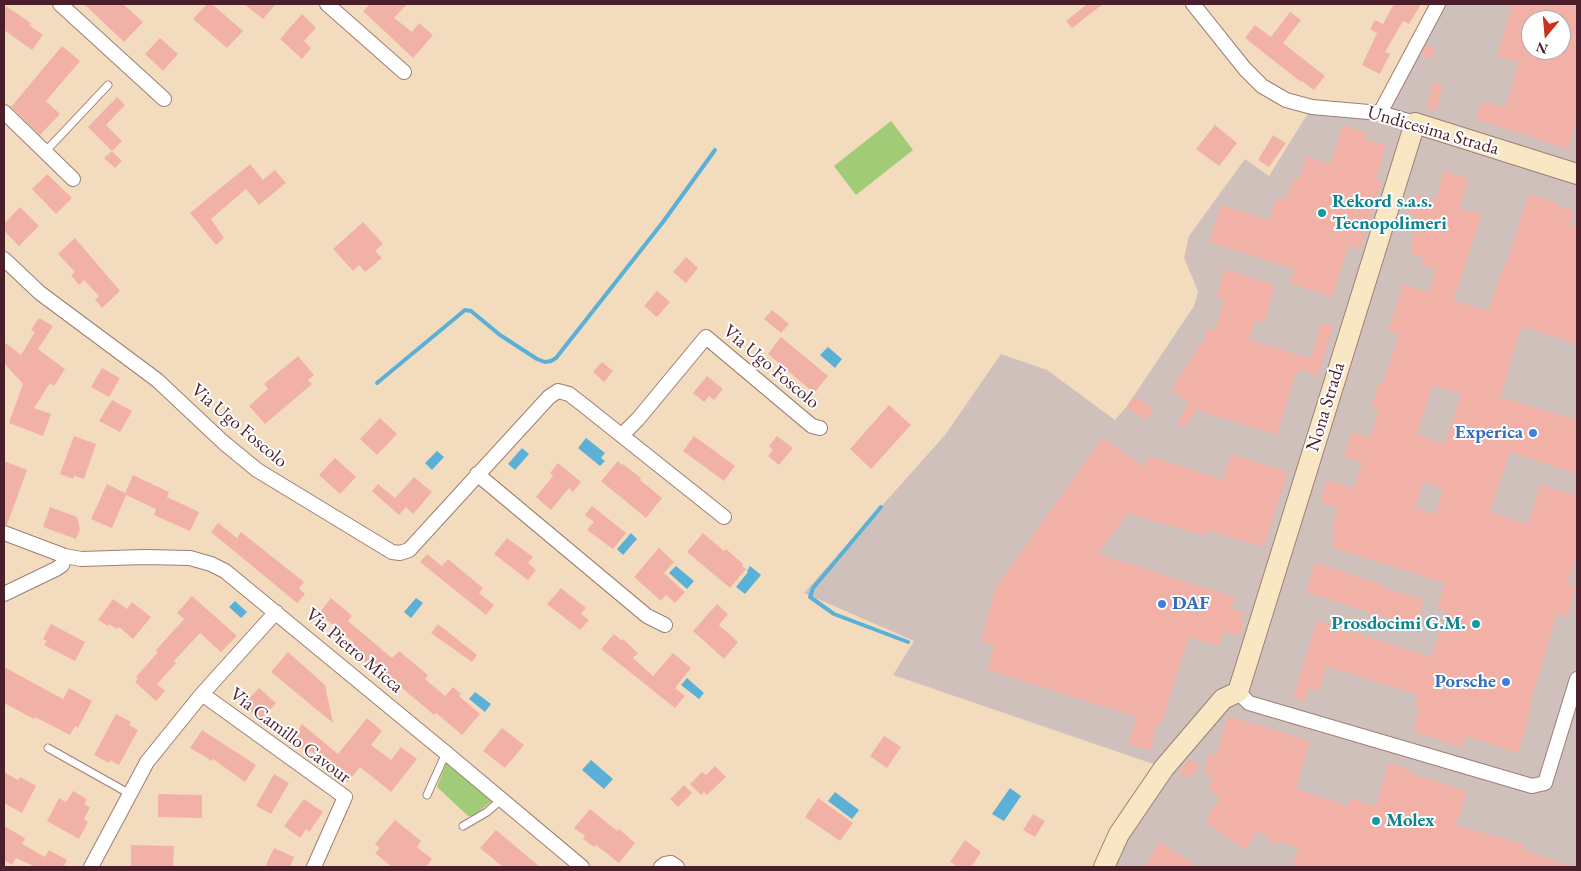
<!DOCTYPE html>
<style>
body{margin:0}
#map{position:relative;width:1581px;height:871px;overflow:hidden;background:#f3dcbe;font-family:"EB Garamond",serif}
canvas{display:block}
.frame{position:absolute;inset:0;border:5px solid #4a1f2b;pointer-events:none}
.north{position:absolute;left:1521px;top:10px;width:50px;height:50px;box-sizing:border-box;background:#fff;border:1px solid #b7a5aa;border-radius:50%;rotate:197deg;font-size:14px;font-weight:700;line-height:20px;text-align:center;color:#4a1f2b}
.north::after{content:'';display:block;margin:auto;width:18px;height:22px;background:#c8321e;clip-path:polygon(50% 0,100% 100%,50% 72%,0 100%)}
</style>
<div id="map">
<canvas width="1581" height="871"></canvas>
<div class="frame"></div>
<div class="north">N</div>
</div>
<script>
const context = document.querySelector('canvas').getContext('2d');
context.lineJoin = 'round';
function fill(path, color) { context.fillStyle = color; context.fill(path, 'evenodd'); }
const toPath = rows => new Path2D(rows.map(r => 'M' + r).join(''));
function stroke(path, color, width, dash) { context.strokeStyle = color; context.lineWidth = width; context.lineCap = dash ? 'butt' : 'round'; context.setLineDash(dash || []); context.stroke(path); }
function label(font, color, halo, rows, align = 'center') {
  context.font = font + ' "EB Garamond",serif'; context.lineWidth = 4; context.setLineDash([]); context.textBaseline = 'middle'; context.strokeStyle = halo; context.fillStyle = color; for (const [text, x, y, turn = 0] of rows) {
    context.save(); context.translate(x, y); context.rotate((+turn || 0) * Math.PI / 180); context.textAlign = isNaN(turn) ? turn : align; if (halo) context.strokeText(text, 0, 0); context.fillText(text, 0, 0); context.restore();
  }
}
fill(toPath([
 [1435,4,1577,4,1577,867,1107,867,1162,767,893,675,914,641,804,593,945,435,1001,354,1047,370,1115,420,1127,406,1194,306,1198,291,1184,258,1189,236,1245,159,1269,176,1313,105,1374,111],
 [1531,20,1561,20,1561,50,1531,50]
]), '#d0c0bc');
fill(toPath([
 [891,121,913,150,856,195,834,166],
 [446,763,492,801,473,816,468,816,437,787]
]), '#a1cb77');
fill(toPath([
 [828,347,842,359,835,368,820,355],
 [586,438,605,453,601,458,605,461,600,466,578,448],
 [522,448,529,454,515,470,508,464],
 [437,451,444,457,432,470,425,463],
 [631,533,637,539,623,555,617,549],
 [676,566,694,581,687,589,669,573],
 [750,566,761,575,745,594,736,587,748,572,747,571],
 [416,598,423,603,411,618,404,612],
 [235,601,247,612,241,618,229,607],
 [687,678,704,693,699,699,681,685],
 [475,692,491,704,485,712,469,699],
 [591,760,613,779,604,789,582,770],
 [1010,788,1021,796,1004,821,992,814],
 [835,792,859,810,852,819,828,801]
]), '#5ab0d6');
stroke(toPath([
 [377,383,465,310,471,311,500,335,537,359,545,362,551,361,556,358,663,222,715,150],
 [881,507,813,588,810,597,834,614,908,642]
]), '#5ab0d6', 4);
fill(toPath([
 [84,4,123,4,143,22,124,42],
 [207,4,212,4,243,31,227,48,193,19],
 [244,4,276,4,263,19],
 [370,4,407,4,394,18,412,32,419,23,433,35,413,58,363,11],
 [1087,4,1103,4,1072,28,1066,21],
 [1394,4,1421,4,1409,24,1403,21,1385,52,1390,54,1380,74,1362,65,1377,33,1370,29,1375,20,1383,24],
 [1513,4,1577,4,1577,119,1568,149,1476,119,1482,101,1505,108,1519,63,1497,56],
 [1531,20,1561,20,1561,50,1531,50],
 [4,5,31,23,29,25,43,35,32,50,4,30],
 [1290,12,1301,20,1283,43,1325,76,1314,90,1302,81,1301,82,1245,38,1255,25,1271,37],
 [302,14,316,28,304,41,311,48,302,59,280,39],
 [160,38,178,54,163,71,145,54],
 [1426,44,1435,49,1429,60,1421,55],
 [62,46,80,61,46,101,60,114,40,135,11,107],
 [1434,82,1443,86,1436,111,1426,108],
 [117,97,125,105,106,125,122,141,112,151,88,127],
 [1215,125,1237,143,1219,166,1196,149],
 [1343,125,1366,133,1364,139,1386,145,1376,180,1382,182,1360,249,1349,245,1332,297,1290,283,1294,269,1209,242,1221,205,1273,221,1270,219,1277,197,1286,200,1293,178,1299,180,1306,157,1330,164],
 [1273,135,1286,143,1269,167,1258,160],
 [112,151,122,161,115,168,104,158],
 [250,164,263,180,275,170,286,183,259,205,246,189,211,219,224,238,216,245,190,213],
 [1444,171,1469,179,1459,208,1482,215,1453,300,1488,311,1504,264,1506,264,1529,194,1556,202,1555,205,1574,211,1570,225,1577,228,1577,344,1522,326,1500,397,1577,420,1577,474,1510,452,1490,512,1528,524,1540,484,1577,496,1577,553,1568,584,1576,586,1567,617,1557,613,1530,704,1532,705,1518,753,1466,736,1463,748,1414,732,1416,726,1414,725,1420,708,1415,706,1418,695,1326,666,1319,691,1309,688,1305,701,1293,698,1317,621,1431,657,1446,611,1437,608,1445,583,1331,547,1336,530,1332,529,1338,508,1320,502,1327,480,1354,488,1362,463,1344,457,1352,432,1371,438,1379,410,1371,407,1379,383,1383,384,1399,334,1388,331,1403,284,1429,292,1436,270,1421,265,1423,257,1410,253,1413,245,1410,244,1418,217,1409,215,1416,194,1435,200],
 [1433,385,1461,394,1445,444,1417,434],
 [1423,482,1443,489,1436,514,1415,508],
 [47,174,72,198,56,214,32,189],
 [20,207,39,226,19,246,4,231,4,224],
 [363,222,383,244,375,251,382,258,365,272,359,265,353,271,333,249],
 [75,238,120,291,102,308,95,300,99,296,84,280,79,285,71,275,75,272,58,254],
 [686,257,698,268,686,283,673,272],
 [1224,269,1275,285,1264,323,1255,320,1249,339,1311,359,1321,323,1333,327,1318,376,1299,369,1297,376,1295,375,1277,435,1206,413,1198,408,1185,428,1177,423,1189,403,1171,390,1205,337,1207,329,1215,331,1224,301,1217,296],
 [657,291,670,302,657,317,644,306],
 [772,310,789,324,781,333,764,319],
 [39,318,53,326,38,349,65,369,54,386,50,383,34,408,51,414,43,436,9,423,23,384,4,363,4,342,21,355,35,332,31,330],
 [781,337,828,376,814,393,768,354],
 [298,356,314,375,308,380,312,384,265,424,249,406,268,389,264,384],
 [602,362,613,371,604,382,593,372],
 [102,368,120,378,109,397,91,387],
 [707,376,723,389,714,400,709,396,704,402,693,393],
 [1134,396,1154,410,1146,420,1127,407],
 [112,400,132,411,120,432,99,421],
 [889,405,911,425,871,469,850,449],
 [380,418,397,434,377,455,360,439],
 [74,436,96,444,84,479,74,476,73,479,60,474],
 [694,436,735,466,724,481,683,451],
 [777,436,793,448,779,465,768,456,773,450,769,446],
 [1103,437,1144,467,1150,456,1223,480,1231,454,1288,472,1264,547,1207,530,1205,536,1128,513,1098,554,1235,597,1231,609,1244,613,1241,621,1244,622,1239,636,1224,631,1219,646,1189,637,1161,724,1157,723,1150,751,1128,744,1137,717,988,670,994,645,981,641,996,587],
 [335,458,356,477,340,494,319,475],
 [4,461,27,470,7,525,4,524],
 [618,461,622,465,623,464,641,478,640,480,662,498,646,518,601,481],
 [558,463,581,482,573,492,569,488,551,510,536,497,553,476,550,473],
 [133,475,169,492,167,497,199,512,190,531,154,515,156,509,126,495,112,528,91,519,107,484,125,493],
 [414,477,432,492,413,514,406,507,399,515,372,491,378,484,395,498],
 [592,506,626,533,613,549,587,530,594,522,585,515],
 [50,507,77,517,80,530,76,539,43,527],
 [218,523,237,538,241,532,304,582,299,588,305,594,297,603,211,532],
 [703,533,724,551,726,549,743,564,742,566,746,569,730,588,687,552],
 [507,538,533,557,528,563,536,570,528,580,494,554],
 [659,548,674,562,664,573,685,592,675,603,666,595,661,601,634,577],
 [427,554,442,566,448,559,483,588,479,593,494,605,486,615,420,562],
 [1315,563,1385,585,1384,588,1424,600,1414,631,1390,623,1391,619,1306,592],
 [561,588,586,608,581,614,589,620,580,630,547,604],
 [192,596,237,636,221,652,200,633,174,661,176,663,157,684,165,691,156,701,135,682,138,679,136,677,158,652,156,650,184,619,177,613],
 [331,598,352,616,348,621,392,658,399,651,428,675,425,679,445,696,453,687,461,694,459,696,480,714,462,735,436,713,434,715,370,661,368,664,348,647,353,642,319,613],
 [113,599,127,609,132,602,151,617,133,639,119,627,117,629,109,624,108,626,98,620],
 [717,604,728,614,719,625,738,642,724,659,693,631],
 [51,624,85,642,75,661,44,645,47,641,43,639],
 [438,624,477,655,472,662,431,633],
 [614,634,622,641,623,639,638,653,633,658,653,676,673,653,691,668,675,688,685,696,675,708,601,649],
 [288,652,325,685,333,723,271,672],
 [4,667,63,699,69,688,92,701,78,728,75,726,70,735,35,717,34,719,4,703],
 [259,688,276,703,260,721,243,705],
 [116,714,131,722,129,725,138,730,119,765,110,760,109,763,94,755],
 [1228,716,1310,741,1296,789,1348,806,1350,798,1376,806,1389,763,1411,770,1410,773,1467,791,1456,825,1524,844,1522,850,1568,865,1568,867,1292,867,1298,848,1278,841,1277,846,1258,831,1245,850,1205,821,1220,799,1209,789,1213,777,1204,773,1209,753,1216,756],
 [367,718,382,731,371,745,391,760,401,747,417,759,391,792,360,767,348,782,311,751,308,754,292,741,302,724,338,754],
 [502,728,524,745,505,768,483,751],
 [202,730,256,765,245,782,213,759,212,761,190,748],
 [884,736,901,747,887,768,870,756],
 [1189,759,1199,766,1190,778,1178,772],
 [715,766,726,777,707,795,704,792,701,795,690,784,702,772,706,775],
 [4,772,18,780,20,777,36,786,22,813,4,803],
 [274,774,289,783,271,814,256,806],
 [684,785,692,793,678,807,670,799],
 [73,791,87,799,84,804,90,807,84,819,88,822,79,839,47,821,59,798,66,802],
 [158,794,202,795,202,818,158,817],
 [818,798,853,823,840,841,805,817],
 [304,799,323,812,309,832,306,829,300,838,284,826],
 [590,809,617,831,619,829,635,843,619,863,596,845,594,847,583,839,585,836,574,828],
 [1033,814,1045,821,1035,837,1023,830],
 [395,820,421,841,417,847,432,859,426,867,392,867,375,853,380,848,375,844],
 [4,826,25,838,22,844,26,846,45,857,49,850,67,860,64,866,65,867,36,867,16,858,12,865,4,860],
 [496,830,540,867,503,867,480,848],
 [965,840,981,852,971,867,958,867,950,862],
 [1160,842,1198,867,1144,867],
 [131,845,174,846,173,867,131,867],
 [274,848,294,857,290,867,265,867]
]), '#f2b1a7');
const lane = toPath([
 [45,152,108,85],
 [48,748,130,794],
 [427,795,446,753],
 [463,826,487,812,502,799]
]);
const street = toPath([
 [60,4,164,99],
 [327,4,404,72],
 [1193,4,1245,69,1262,86,1286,100,1312,107,1380,113,1415,123],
 [4,112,73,179],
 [1380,113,1438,4],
 [4,259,40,293,157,380,223,442,257,470,392,552,400,553,409,550,549,397,558,391,569,394,582,404,724,517],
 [622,435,638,419,706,337,812,426,820,428],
 [477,474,647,616,665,625],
 [4,533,65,556,81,559,144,557,190,558,211,564,225,571,446,753,582,867],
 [4,594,56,569,62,565,65,556],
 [1238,692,1249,703,1532,786,1545,783,1577,679],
 [202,694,345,797,314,867],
 [91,867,147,762,202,694,276,612],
 [661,867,665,864,671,863,677,867]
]);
const secondary = toPath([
 [1104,867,1119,834,1164,768,1223,699,1238,692,1415,123,1577,174]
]);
stroke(lane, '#9e7e74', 9);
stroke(street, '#9e7e74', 16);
stroke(secondary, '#9e7e74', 22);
stroke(lane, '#fff', 7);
stroke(street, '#fff', 14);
stroke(secondary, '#f9e7c3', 20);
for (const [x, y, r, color] of [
 [1322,213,5,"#0f9aa8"],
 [1533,433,5,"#3f7fe0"],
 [1162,604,5,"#3f7fe0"],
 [1476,624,5,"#0f9aa8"],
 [1506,682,5,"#3f7fe0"],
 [1376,821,5,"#0f9aa8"]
]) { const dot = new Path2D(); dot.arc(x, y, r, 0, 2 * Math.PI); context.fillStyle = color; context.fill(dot); stroke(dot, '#fff', 2); }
label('19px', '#4a1f2b', '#fff', [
 ["Undicesima Strada",1433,131,16],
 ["Via Ugo Foscolo",771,367,40],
 ["Nona Strada",1326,407,-73],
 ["Via Ugo Foscolo",239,426,40],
 ["Via Pietro Micca",354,651,40],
 ["Via Camillo Cavour",290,736,37]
]);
label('bold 19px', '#0d838f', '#fff', [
 ["Rekord s.a.s.",1332,202],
 ["Tecnopolimeri",1332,224],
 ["Prosdocimi G.M.",1466,624,"right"],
 ["Molex",1386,821]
], 'left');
label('bold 19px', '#366cbe', '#fff', [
 ["Experica",1523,433],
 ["DAF",1172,604,"left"],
 ["Porsche",1496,682]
], 'right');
</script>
